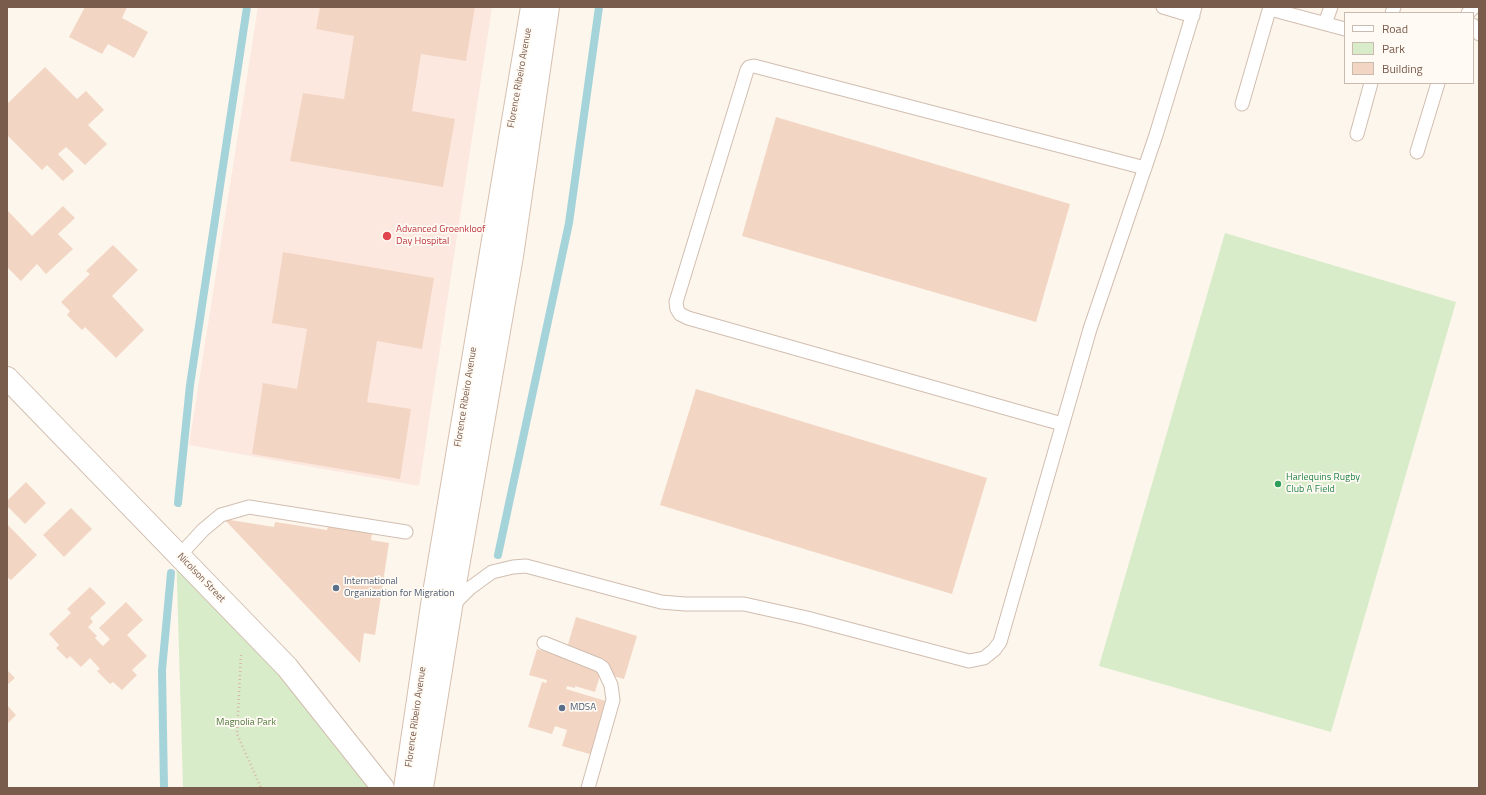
<!DOCTYPE html>
<style>
body{margin:0}
#map{position:relative;width:1486px;height:795px;overflow:hidden;background:#fdf6ec;font-family:"Titillium Web",sans-serif}
canvas{display:block}
.frame{position:absolute;inset:0;border:8px solid #7a5c4d;pointer-events:none}
.legend{position:absolute;left:1344px;top:12px;width:130px;height:72px;box-sizing:border-box;background:#fffaf3;border:1px solid #cabbb1;margin:0;padding:5px 7px;list-style:none;font-size:12px;color:#7a5c4d}
.legend li{display:flex;align-items:center;gap:8px;height:20px}
.legend b{width:20px;border:1px solid #cabbb1}
</style>
<div id="map">
<canvas width="1486" height="795"></canvas>
<div class="frame"></div>
<ul class="legend">
<li><b style="height:5px;background:#fff"></b>Road</li>
<li><b style="height:11px;background:#d8ecc9"></b>Park</li>
<li><b style="height:11px;background:#f3d5c3"></b>Building</li>
</ul>
</div>
<script>
const context = document.querySelector('canvas').getContext('2d');
context.lineJoin = 'round';
function fill(path, color) { context.fillStyle = color; context.fill(path, 'evenodd'); }
const toPath = rows => new Path2D(rows.map(r => 'M' + r).join(''));
function stroke(path, color, width, dash) { context.strokeStyle = color; context.lineWidth = width; context.lineCap = dash ? 'butt' : 'round'; context.setLineDash(dash || []); context.stroke(path); }
function label(font, color, halo, rows, align = 'center') {
  context.font = font + ' "Titillium Web",sans-serif'; context.lineWidth = 3.5; context.setLineDash([]); context.textBaseline = 'middle'; context.strokeStyle = halo; context.fillStyle = color; for (const [text, x, y, turn = 0] of rows) {
    context.save(); context.translate(x, y); context.rotate((+turn || 0) * Math.PI / 180); context.textAlign = isNaN(turn) ? turn : align; if (halo) context.strokeText(text, 0, 0); context.fillText(text, 0, 0); context.restore();
  }
}
fill(toPath([
 [258,7,492,7,419,486,189,445]
]), '#fde8e0');
fill(toPath([
 [1225,233,1456,302,1331,732,1099,666],
 [176,549,390,788,183,788]
]), '#d8ecc9');
stroke(toPath([
 [178,503,190,385,247,7],
 [498,555,569,223,599,7],
 [164,788,162,670,171,573]
]), '#a5d3da', 8);
fill(toPath([
 [85,7,127,7,122,18,148,32,134,58,108,44,102,54,69,37],
 [320,7,475,7,466,61,421,54,412,111,455,119,443,187,290,161,303,93,344,99,354,36,316,29],
 [45,67,77,99,86,91,104,110,88,125,107,144,85,165,66,147,58,154,74,171,63,181,47,165,42,170,7,135,7,104],
 [776,117,1070,204,1036,322,742,236],
 [63,206,75,218,58,234,73,249,46,274,37,264,21,281,7,267,7,210,32,236],
 [113,245,138,270,112,296,144,330,116,358,85,327,82,330,67,315,70,311,61,302,90,274,86,271],
 [283,252,434,278,422,349,377,341,367,402,411,409,400,479,252,454,263,383,297,389,307,329,272,323],
 [696,389,987,478,952,594,660,505],
 [26,482,46,503,25,524,7,506,7,501],
 [71,508,92,529,64,557,43,535],
 [224,519,274,527,275,522,327,530,328,526,372,533,371,540,389,543,375,635,364,633,360,663],
 [7,524,37,555,11,580,7,577],
 [90,587,106,603,90,618,93,622,88,627,97,636,95,638,103,646,110,639,99,628,126,602,143,620,127,635,147,656,132,670,137,675,122,690,113,682,110,684,97,671,100,669,90,658,81,667,70,656,67,659,56,648,59,645,49,634,71,613,67,609],
 [576,617,637,636,624,679,606,674,609,665,583,657,567,648],
 [537,649,602,669,595,692,575,686,575,688,567,686,566,689,609,702,593,755,562,746,567,730,555,726,552,734,528,727,542,682,546,683,547,680,529,675],
 [7,670,15,678,7,685],
 [7,705,16,715,7,724]
]), '#f3d5c3');
const lane = toPath([
 [1163,7,1193,16],
 [1270,9,1345,29],
 [1392,13,1394,7],
 [1468,13,1474,7],
 [1325,23,1331,7],
 [1473,25,1479,34],
 [1242,104,1270,7],
 [1357,134,1371,83],
 [1417,152,1438,83],
 [1062,424,688,318,680,314,677,309,676,302,747,70,749,67,754,66,1145,168],
 [179,556,203,530,221,515,249,507,406,532],
 [453,605,470,588,492,572,513,567,526,566,661,602,685,604,744,604,807,618,969,661,984,658,994,650,1000,642,1090,329,1156,135,1195,7],
 [544,643,599,665,603,668,611,685,613,700,588,788]
]);
const street = toPath([
 [7,378,287,667,383,788]
]);
const secondary = toPath([
 [405,788,432,605,532,7],
 [422,788,451,607,512,256,548,7]
]);
stroke(lane, '#d1beb0', 15);
stroke(street, '#d1beb0', 24);
stroke(secondary, '#d6c0b0', 24);
stroke(toPath([
 [241,655,237,734,261,788]
]), '#d9b8a5', 2.5, [1, 3]);
stroke(lane, '#fff', 13);
stroke(street, '#fff', 22);
stroke(secondary, '#fff', 22);
for (const [x, y, r, color] of [
 [387,236,5,"#e0444e"],
 [1278,484,4,"#2e9e5b"],
 [336,588,4,"#5c6f8a"],
 [562,708,4,"#5c6f8a"]
]) { const dot = new Path2D(); dot.arc(x, y, r, 0, 2 * Math.PI); context.fillStyle = color; context.fill(dot); stroke(dot, '#fffaf3', 1.5); }
label('10px', '#7a5c4d', '#fffaf3', [
 ["Florence Ribeiro Avenue",520,78,-80],
 ["Florence Ribeiro Avenue",466,397,-81],
 ["Nicolson Street",201,578,46],
 ["Florence Ribeiro Avenue",416,717,-82]
]);
label('10px', '#be3a42', '#fffaf3', [
 ["Advanced Groenkloof",396,230],
 ["Day Hospital",396,242]
], 'left');
label('10px', '#27864d', '#fffaf3', [
 ["Harlequins Rugby",1286,478],
 ["Club A Field",1286,490]
], 'left');
label('10px', '#4e5e75', '#fffaf3', [
 ["International",344,582],
 ["Organization for Migration",344,594],
 ["MDSA",570,708]
], 'left');
label('10px', '#537a41', '#fffaf3', [
 ["Magnolia Park",246,723]
]);
</script>
